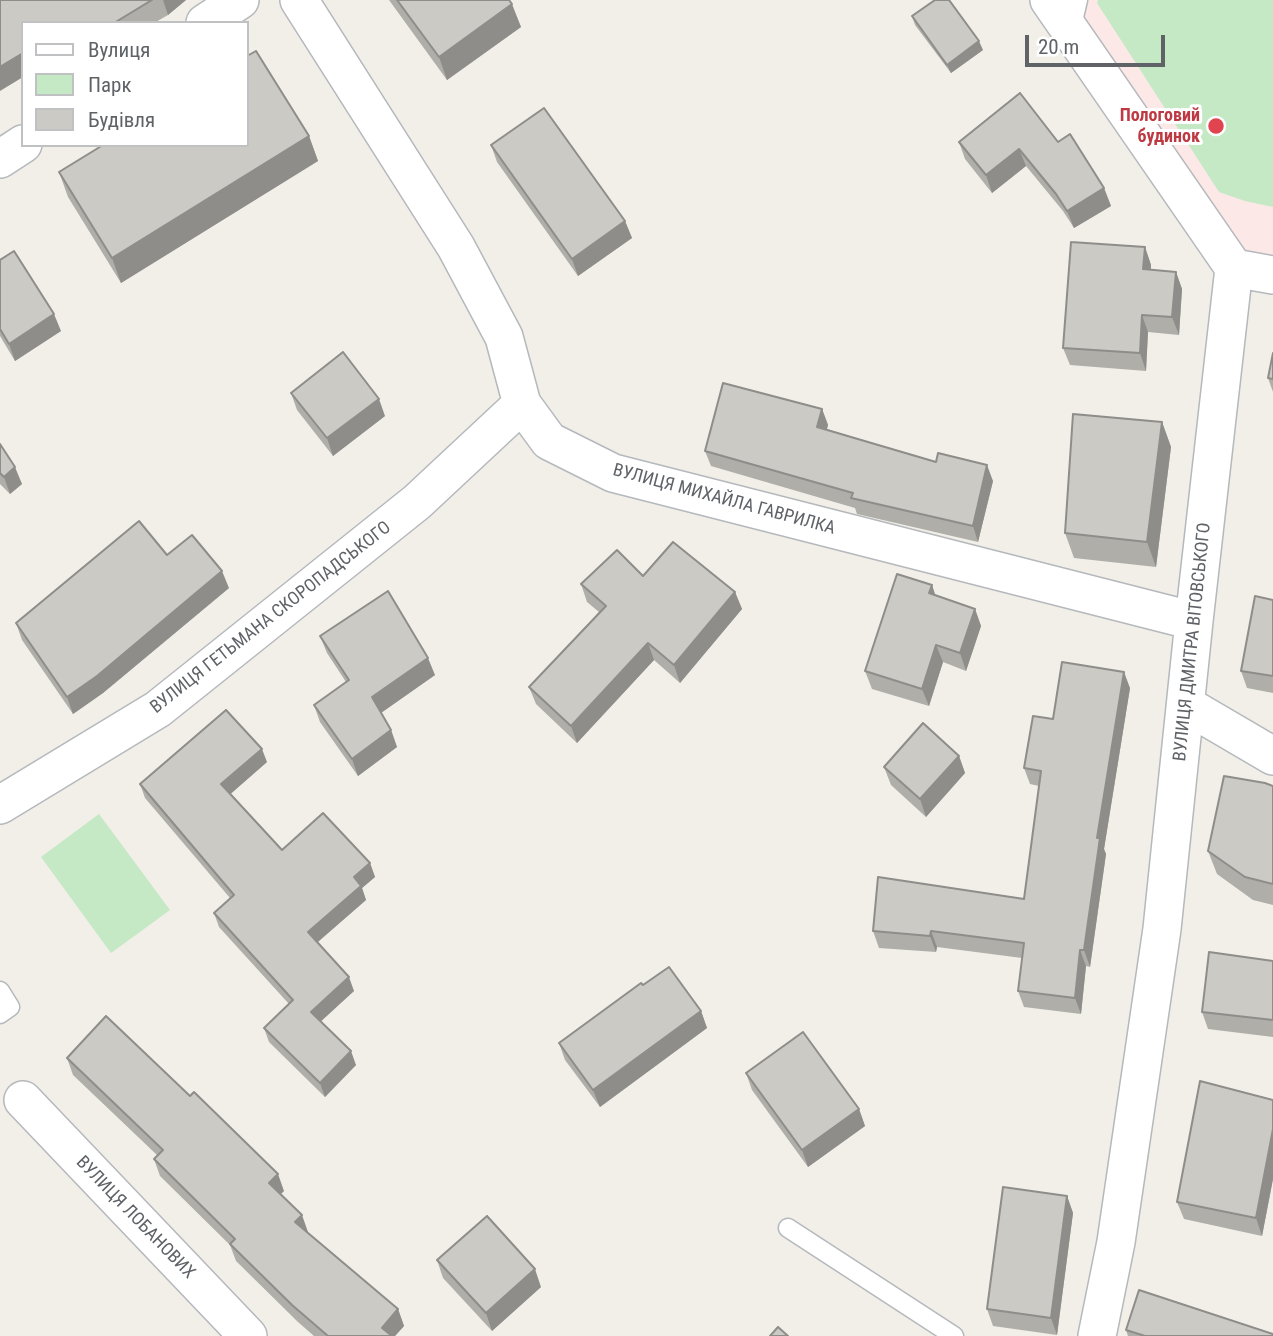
<!DOCTYPE html>
<meta charset="utf-8">
<style>
body{margin:0}
#map{position:relative;width:1273px;height:1336px;overflow:hidden;background:#f1efe8;font-family:"Roboto Condensed",sans-serif}
canvas{display:block}
.legend{position:absolute;left:21px;top:21px;width:228px;height:126px;box-sizing:border-box;background:#fff;border:2px solid #bfc1c3;margin:0;padding:9px 12px;list-style:none;font-size:21px;color:#5f6368}
.legend li{display:flex;align-items:center;gap:14px;height:35px}
.legend b{width:35px;border:2px solid #bfc1c3}
.scale{position:absolute;left:1025px;top:35px;width:140px;height:32px;box-sizing:border-box;border:4px solid #5f6368;border-top:0;padding-left:9px;font-size:21px;line-height:24px;white-space:nowrap;color:#5f6368;-webkit-text-stroke:5px #fff;paint-order:stroke}
</style>
<div id="map">
<canvas width="1273" height="1336"></canvas>
<ul class="legend">
<li><b style="height:9px;background:#fff"></b>Вулиця</li>
<li><b style="height:19px;background:#c5e8c5"></b>Парк</li>
<li><b style="height:19px;background:#cccac5"></b>Будівля</li>
</ul>
<div class="scale">20 m</div>
</div>
<script>
const context = document.querySelector('canvas').getContext('2d');
context.lineJoin = 'round';
function fill(path, color) { context.fillStyle = color; context.fill(path, 'evenodd'); }
const toPath = rows => new Path2D(rows.map(r => 'M' + r).join(''));
function stroke(path, color, width, dash) { context.strokeStyle = color; context.lineWidth = width; context.lineCap = dash ? 'butt' : 'round'; context.setLineDash(dash || []); context.stroke(path); }
function label(font, color, halo, rows, align = 'center') {
  context.font = font + ' "Roboto Condensed",sans-serif'; context.lineWidth = 6; context.setLineDash([]); context.textBaseline = 'middle'; context.strokeStyle = halo; context.fillStyle = color; for (const [text, x, y, turn = 0] of rows) {
    context.save(); context.translate(x, y); context.rotate((+turn || 0) * Math.PI / 180); context.textAlign = isNaN(turn) ? turn : align; if (halo) context.strokeText(text, 0, 0); context.fillText(text, 0, 0); context.restore();
  }
}
fill(toPath([
 [1072,0,1273,0,1273,258,1245,253]
]), '#fce8e6');
fill(toPath([
 [1098,0,1273,0,1273,207,1245,201,1219,192,1097,3],
 [99,814,170,910,111,953,41,857]
]), '#c5e8c5');
const service = toPath([
 [1071,30,1078,0],
 [0,991,10,1007,0,1014],
 [788,1228,954,1336]
]);
const minor = toPath([
 [299,0,456,247,504,337,522,404,549,441,613,473,1194,621],
 [1049,0,1234,268,1194,621,1162,929,1116,1242,1097,1336],
 [205,23,240,0],
 [0,159,23,144],
 [1234,268,1273,275],
 [1186,705,1273,756],
 [0,805,158,709,417,502,522,404],
 [23,1100,248,1336]
]);
stroke(service, '#b5b8bc', 21);
stroke(minor, '#b5b8bc', 40);
stroke(service, '#fff', 18);
stroke(minor, '#fff', 37);
fill(toPath([
 [0,0,186,0,168,15,154,23,23,23],
 [389,0,509,0,521,27,447,80],
 [912,16,983,50,951,73,915,25],
 [309,136,318,161,121,283,68,197,59,172],
 [959,142,1058,142,1104,188,1111,206,1074,228,1063,211,1026,166,992,193,965,159],
 [491,145,625,221,632,238,578,276,497,162],
 [1145,247,1151,265,1151,270,1176,272,1182,289,1179,335,1148,332,1146,371,1070,365,1063,348],
 [0,260,61,331,15,361,0,336],
 [1273,353,1273,392,1268,378],
 [291,393,385,416,333,456,297,410],
 [822,409,828,425,827,429,993,481,978,542,857,514,855,508,711,466,705,451],
 [1162,422,1171,447,1156,567,1074,558,1065,533],
 [0,444,22,484,10,494,0,484],
 [643,576,735,592,742,609,680,683,654,660,577,743,536,704,529,687,599,612,587,602,581,584],
 [932,585,935,596,975,609,981,626,966,671,943,662,929,706,872,689,865,671],
 [229,588,103,693,73,714,22,640,16,623],
 [1273,600,1273,693,1247,688,1241,671],
 [320,636,435,675,381,713,391,730,397,747,358,776,320,722,314,705,346,682,327,653],
 [1130,688,1104,849,1106,854,1090,967,1086,966,1081,1014,1024,1007,1018,991,1022,958,937,947,936,952,879,948,873,931,1024,899,1039,786,1030,784,1024,768,1053,719],
 [959,756,965,773,926,817,891,785,884,767],
 [267,762,230,794,282,850,370,863,375,877,362,888,366,900,318,942,354,991,320,1021,356,1065,325,1097,269,1042,264,1028,289,1004,219,927,214,913,230,898,145,798,140,784],
 [1273,786,1273,905,1253,900,1217,874,1208,851],
 [1273,961,1273,1037,1208,1029,1202,1012],
 [643,985,701,1011,707,1028,600,1107,565,1060,559,1043],
 [67,1058,284,1191,280,1194,308,1232,307,1233,398,1309,404,1326,395,1336,314,1336,298,1322,236,1261,230,1245,160,1176,154,1159,157,1155,73,1075],
 [746,1073,859,1109,865,1126,808,1167,752,1090],
 [1273,1100,1273,1179,1262,1236,1184,1219,1177,1202],
 [1067,1196,1073,1213,1057,1335,993,1326,987,1309],
 [437,1260,541,1287,492,1331,443,1278],
 [1126,1330,1273,1336,1128,1336]
]), '#afaea9');
fill(toPath([
 [163,0,186,0,168,15],
 [512,4,521,27,447,80,439,57],
 [979,41,983,50,951,73,947,65],
 [23,53,23,77,0,91,0,67],
 [309,136,318,161,121,283,112,258],
 [1019,149,1026,166,992,193,986,175],
 [1104,188,1111,206,1074,228,1067,211],
 [625,221,632,238,578,276,572,259],
 [1145,247,1151,265,1150,287,1143,269],
 [1176,272,1182,289,1179,335,1172,317],
 [54,314,61,331,15,361,9,344],
 [1142,315,1148,332,1146,371,1140,353],
 [379,399,385,416,333,456,327,438],
 [822,409,828,425,823,442,817,427],
 [1162,422,1171,447,1156,567,1147,542],
 [987,465,993,481,978,542,973,526],
 [15,467,22,484,10,494,4,477],
 [222,571,229,588,103,693,73,714,67,697],
 [932,585,938,603,929,593],
 [735,592,742,609,680,683,674,665],
 [975,609,981,626,966,671,960,653],
 [648,643,654,660,577,743,571,726],
 [936,645,943,662,929,706,922,689],
 [428,658,435,675,378,715,372,697],
 [1124,672,1130,688,1104,849,1106,854,1090,967,1084,950,1097,838],
 [391,730,397,747,358,776,352,759],
 [262,749,267,762,226,798,221,784],
 [959,756,965,773,926,817,920,799],
 [370,863,375,877,362,888,366,900,313,946,308,932,354,877],
 [931,931,937,947,936,952,930,936],
 [1080,950,1086,966,1081,1014,1075,998],
 [349,977,354,991,316,1026,311,1012],
 [701,1011,707,1028,600,1107,593,1090],
 [351,1051,356,1065,325,1097,320,1083],
 [859,1109,865,1126,808,1167,802,1150],
 [1273,1129,1273,1179,1262,1236,1256,1218],
 [278,1174,284,1191,275,1200,269,1183],
 [1067,1196,1073,1213,1057,1335,1051,1318],
 [302,1215,308,1232,301,1239,295,1222],
 [535,1269,541,1287,492,1331,486,1313],
 [398,1309,404,1326,395,1336,385,1336,382,1328]
]), '#8f8d8a');
const building = toPath([
 [0,0,152,0,114,23,23,23,23,53,0,67,0,0],
 [397,0,509,0,512,4,439,57,397,0],
 [935,0,949,0,979,41,947,65,912,16,935,0],
 [256,51,309,136,112,258,59,172,103,145,247,145,247,56,256,51],
 [1020,93,1058,142,1070,134,1104,188,1067,211,1056,194,1019,149,986,175,959,142,1020,93],
 [544,108,625,221,572,259,491,145,544,108],
 [1071,242,1145,247,1143,269,1176,272,1172,317,1142,315,1140,353,1063,348,1071,242],
 [14,251,54,314,9,344,0,329,0,260,14,251],
 [343,352,379,399,327,438,291,393,343,352],
 [1273,353,1273,379,1268,378,1273,353],
 [723,383,822,409,817,427,936,462,938,453,987,465,973,526,851,498,853,493,705,451,723,383],
 [1073,414,1162,422,1147,542,1065,533,1073,414],
 [0,444,15,467,4,477,0,473,0,444],
 [139,521,167,555,192,535,222,571,97,676,67,697,16,623,139,521],
 [673,542,735,592,674,665,648,643,571,726,529,687,606,606,581,584,617,550,643,576,673,542],
 [897,574,932,585,929,593,975,609,960,653,936,645,922,689,865,671,897,574],
 [388,591,428,658,372,697,391,730,352,759,314,705,349,680,320,636,388,591],
 [1255,596,1273,600,1273,676,1241,671,1255,596],
 [1062,662,1124,672,1097,838,1100,838,1084,950,1080,950,1075,998,1018,991,1024,943,931,931,930,936,873,931,878,877,1024,899,1041,771,1024,768,1033,716,1053,719,1062,662],
 [226,710,262,749,221,784,282,850,323,813,370,863,354,877,361,886,308,932,349,977,311,1012,351,1051,320,1083,264,1028,293,1000,214,913,234,895,140,784,226,710],
 [923,723,959,756,920,799,884,767,923,723],
 [1224,776,1265,783,1273,786,1273,884,1245,877,1208,851,1224,776],
 [1209,952,1273,961,1273,1020,1202,1012,1209,952],
 [669,967,701,1011,593,1090,559,1043,641,983,643,985,669,967],
 [106,1016,190,1096,194,1092,278,1174,269,1183,302,1215,295,1222,398,1309,382,1328,392,1336,328,1336,292,1305,230,1244,235,1239,154,1159,163,1150,67,1058,106,1016],
 [803,1032,859,1109,802,1150,746,1073,803,1032],
 [1200,1081,1273,1100,1273,1129,1256,1218,1177,1202,1200,1081],
 [1003,1187,1067,1196,1051,1318,987,1309,1003,1187],
 [487,1216,535,1269,486,1313,437,1260,487,1216],
 [1139,1290,1273,1334,1273,1336,1145,1336,1126,1330,1139,1290],
 [778,1327,788,1336,770,1336,778,1327]
]);
fill(building, '#cccac5');
stroke(building, '#8f8d8a', 2);
for (const [x, y, r, color] of [
 [1216,126,9,"#e0444e"]
]) { const dot = new Path2D(); dot.arc(x, y, r, 0, 2 * Math.PI); context.fillStyle = color; context.fill(dot); stroke(dot, '#fff', 2.5); }
label('bold 18px', '#be3a42', '#fff', [
 ["Пологовий",1200,116],
 ["будинок",1200,137]
], 'right');
label('18px', '#5f6368', '#fff', [
 ["ВУЛИЦЯ МИХАЙЛА ГАВРИЛКА",724,500,15],
 ["ВУЛИЦЯ ГЕТЬМАНА СКОРОПАДСЬКОГО",271,618,-38],
 ["ВУЛИЦЯ ДМИТРА ВІТОВСЬКОГО",1193,642,-84],
 ["ВУЛИЦЯ ЛОБАНОВИХ",135,1218,46]
]);
</script>
